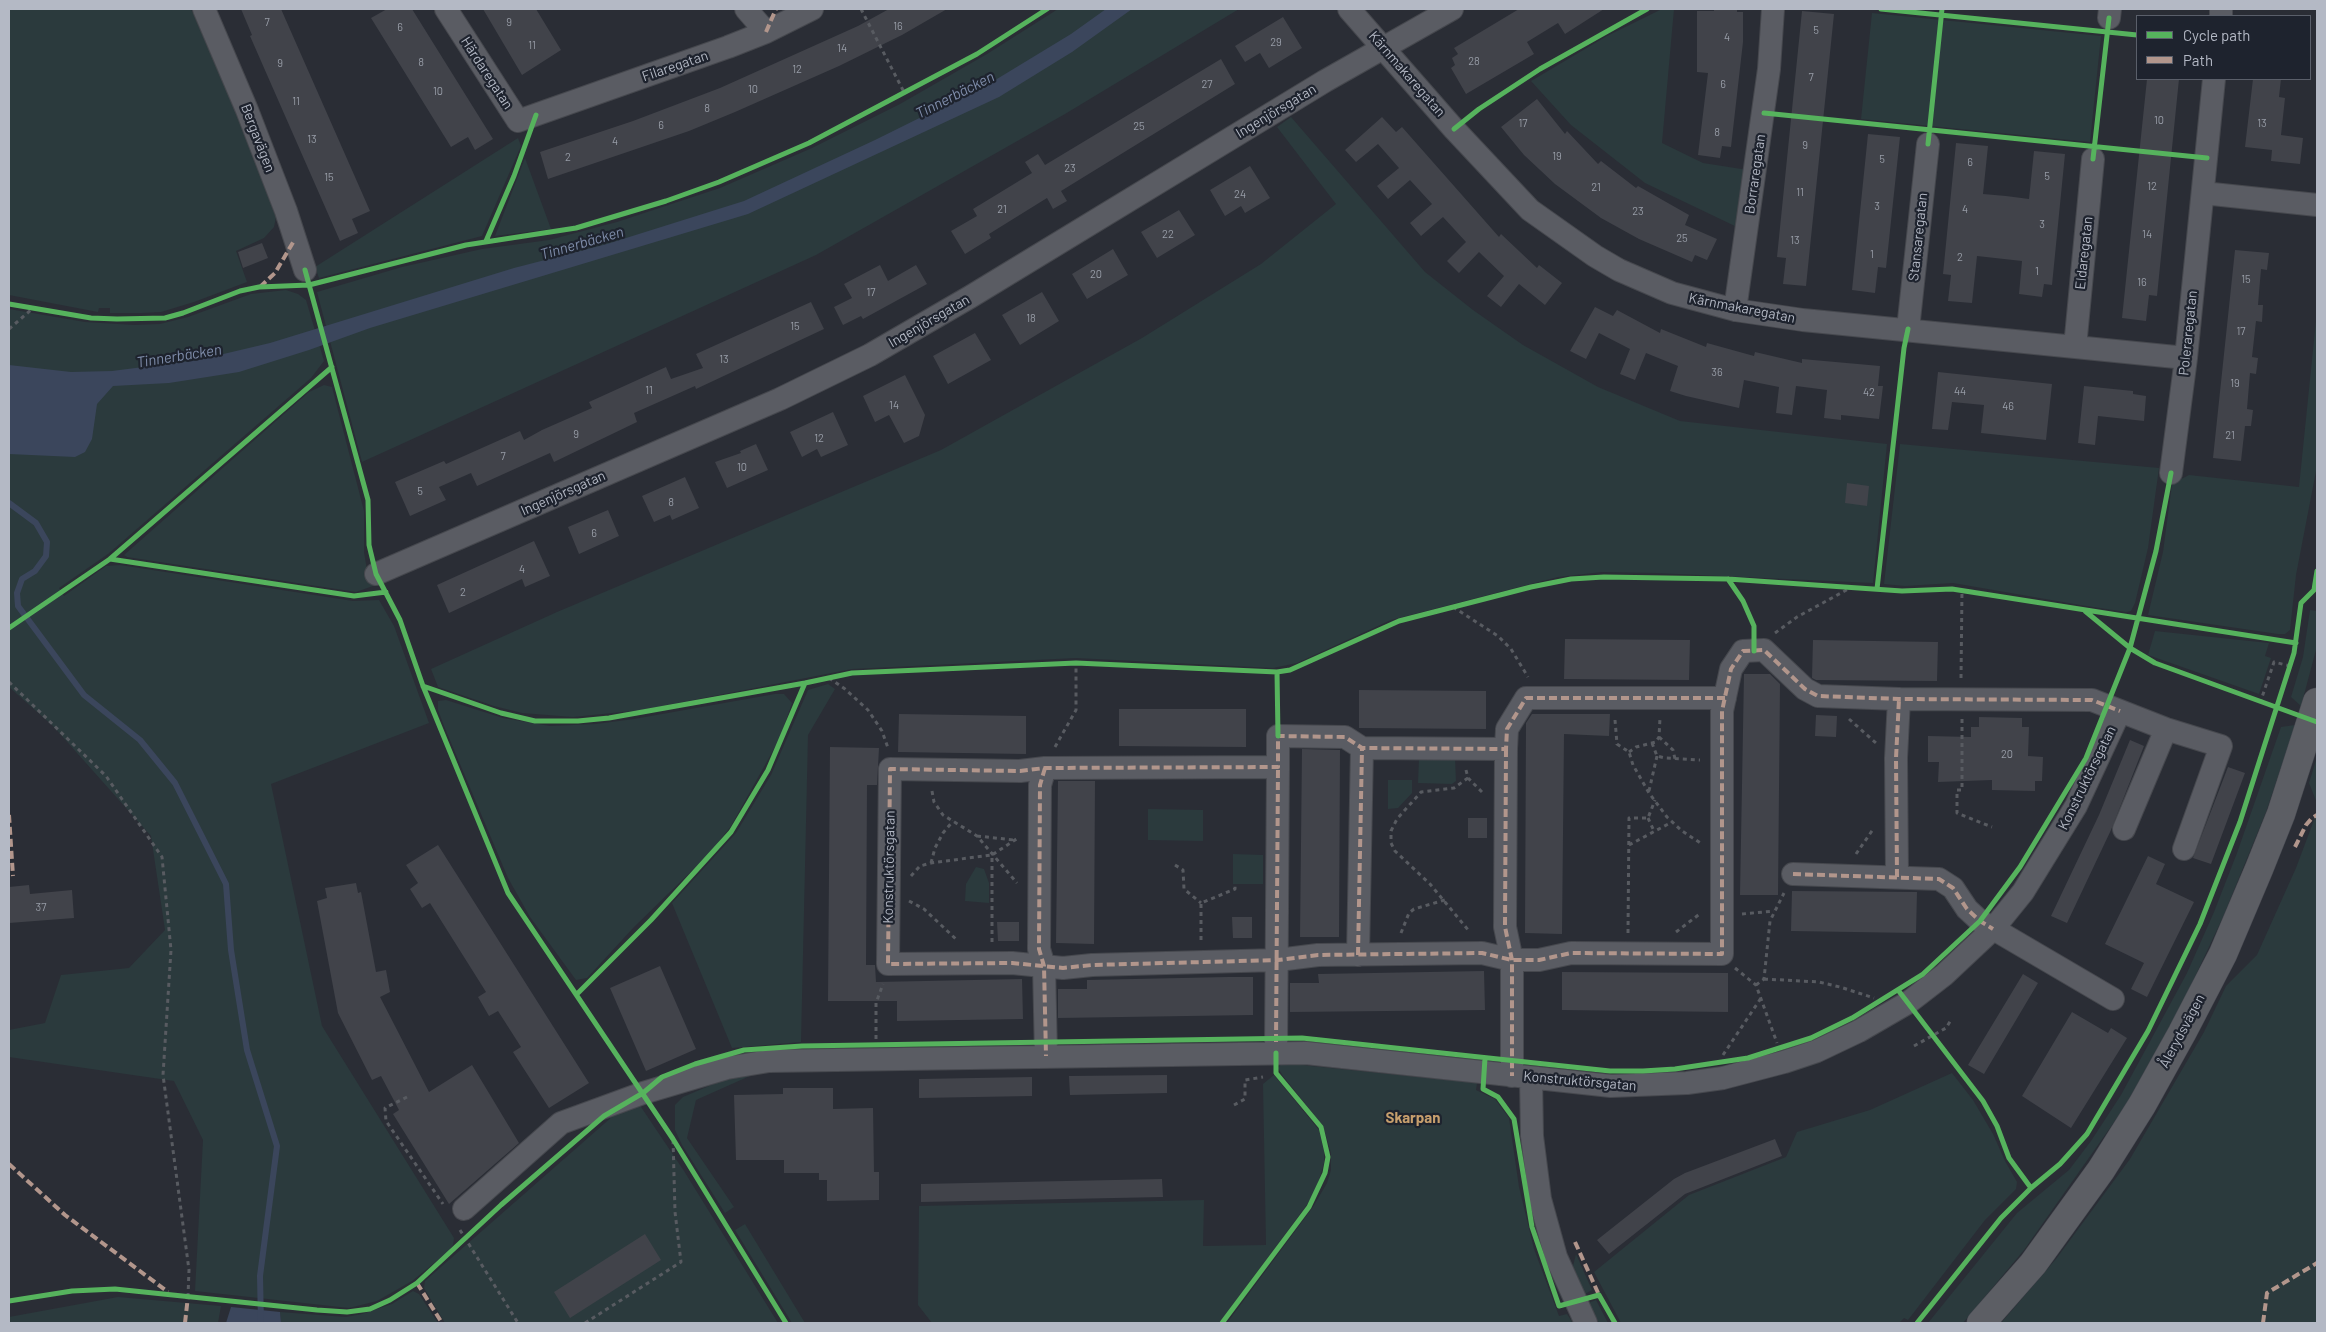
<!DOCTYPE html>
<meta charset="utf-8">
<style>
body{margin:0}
#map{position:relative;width:2326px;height:1332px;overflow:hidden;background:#2a2d35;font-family:Barlow,sans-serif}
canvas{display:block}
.frame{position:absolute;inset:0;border:10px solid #b4b9c5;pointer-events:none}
.legend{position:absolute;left:2136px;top:15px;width:175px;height:65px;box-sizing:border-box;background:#1e232e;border:1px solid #5a5f6a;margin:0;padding:6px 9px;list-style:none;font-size:15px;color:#b4b9c5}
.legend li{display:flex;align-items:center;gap:10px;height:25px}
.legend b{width:25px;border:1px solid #5a5f6a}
</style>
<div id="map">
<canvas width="2326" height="1332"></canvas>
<div class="frame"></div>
<ul class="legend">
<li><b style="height:6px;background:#56b35d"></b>Cycle path</li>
<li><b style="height:6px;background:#b2968c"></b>Path</li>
</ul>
</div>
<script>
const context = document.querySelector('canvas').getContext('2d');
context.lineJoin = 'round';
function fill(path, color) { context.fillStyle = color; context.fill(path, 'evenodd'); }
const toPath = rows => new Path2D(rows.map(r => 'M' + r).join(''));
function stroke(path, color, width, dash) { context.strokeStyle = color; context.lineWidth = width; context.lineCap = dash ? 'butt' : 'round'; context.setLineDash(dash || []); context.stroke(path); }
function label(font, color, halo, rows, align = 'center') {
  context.font = font + ' Barlow,sans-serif'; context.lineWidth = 4.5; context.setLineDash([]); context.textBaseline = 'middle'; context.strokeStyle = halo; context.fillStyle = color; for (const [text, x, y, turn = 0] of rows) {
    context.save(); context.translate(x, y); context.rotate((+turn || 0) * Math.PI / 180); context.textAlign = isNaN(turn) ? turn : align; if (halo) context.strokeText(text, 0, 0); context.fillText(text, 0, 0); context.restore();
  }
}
fill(toPath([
 [9,9,191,9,238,116,276,217,274,227,264,238,236,251,247,282,194,302,161,312,142,313,110,313,110,308,99,308,98,312,9,295],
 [1058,9,1239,9,1065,114,816,255,362,462,317,292,402,267,482,249,549,240,617,222,720,188,812,148,900,104,987,54],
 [1662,9,1674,9,1662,143,1703,163,1748,170,1739,228,1645,183,1571,125,1531,81,1607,36],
 [1872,13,2101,36,2090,142,1861,119],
 [1291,117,1425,272,1473,310,1523,345,1598,387,1680,421,1887,444,1873,583,1656,573,1602,572,1558,577,1391,620,1297,663,1273,668,1076,658,852,669,642,710,573,717,522,713,494,706,438,687,431,669,557,612,941,450,1142,338,1261,264,1336,204,1277,127],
 [518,138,521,146,482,236,319,278,315,267],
 [525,158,551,229,495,236],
 [286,290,298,294,306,300,324,361,311,378,108,554,59,588,64,596,106,566,120,565,353,601,379,600,394,626,429,723,271,784,322,1026,454,1238,453,1245,449,1251,412,1281,377,1301,349,1308,195,1291,203,1140,174,1081,9,1057,9,1030,45,1023,61,975,129,968,165,930,151,836,53,726,9,687,9,309,85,322,134,325,160,324,188,317,251,294],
 [2317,311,2317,466,2296,575,2290,630,2285,634,2278,634,2148,615,2163,552,2172,484,2189,475,2299,487],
 [324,385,332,387,364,511,364,552,367,570,373,586,356,592,127,557,124,555,309,392],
 [1900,444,2159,468,2148,548,2135,603,2131,611,2126,612,2080,605,1953,583,1905,586,1884,584],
 [2310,610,2317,611,2317,646,2301,706,2291,697,2303,657],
 [2155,631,2269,643,2265,656,2271,658,2259,694,2148,655],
 [828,684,835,689,808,735,801,1042,732,1048,672,903,736,833,771,775,808,690],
 [775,694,784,694,792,703,780,738,731,826,710,853,634,927,587,978,576,980,530,917,508,878,444,726,438,710,438,701,446,700,503,718,550,726,596,724,634,719],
 [2295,725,2266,812,2223,917,2178,1013,2124,1108,2024,1250,1963,1323,1928,1323,2017,1213,2069,1170,2091,1141,2121,1095,2187,973,2214,912,2237,853,2281,727],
 [2317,757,2317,803,2309,783],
 [1419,758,1455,758,1456,781,1452,784,1418,783],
 [1388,780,1412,780,1412,793,1398,808,1388,809],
 [1148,809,1203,810,1203,841,1148,840],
 [2317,812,2317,1323,2001,1323,2056,1259,2130,1159,2204,1032,2226,986,2257,955,2296,868],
 [1233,854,1263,855,1263,884,1233,884],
 [976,867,984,869,989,883,989,903,965,901,966,884],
 [1282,1063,1477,1083,1476,1090,1495,1099,1509,1118,1519,1187,1534,1249,1559,1316,1567,1314,1573,1323,1227,1323,1313,1207,1327,1183,1331,1170,1331,1153,1323,1126,1283,1076,1278,1068],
 [1952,1073,1973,1100,1993,1134,2005,1161,2017,1182,2016,1189,1985,1220,1908,1320,1904,1318,1899,1323,1621,1323,1594,1272,1689,1195,1786,1157,1797,1132,1870,1110],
 [752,1075,696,1100,687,1138,734,1207,725,1213,682,1145,675,1130,675,1105,683,1097,723,1080],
 [1274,1075,1319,1130,1324,1151,1324,1163,1316,1190,1306,1206,1219,1323,932,1323,918,1305,919,1206,1204,1200,1203,1246,1266,1245,1263,1084],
 [639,1104,684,1171,778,1323,445,1323,424,1288,425,1281,613,1116],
 [745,1224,805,1323,792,1323,735,1230],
 [1576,1254,1592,1290,1585,1294,1573,1266],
 [413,1291,419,1294,438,1323,281,1323,280,1312,346,1317,362,1314,392,1304],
 [118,1297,221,1306,218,1323,9,1323,9,1317],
 [1596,1300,1608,1323,1599,1323,1588,1303]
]), '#2b3a3d');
fill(toPath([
 [1106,9,1132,9,1072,52,999,97,748,214,370,328,309,350,239,372,169,383,113,386,97,404,92,439,85,452,75,457,9,454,9,365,71,372,112,371,198,360,270,343,514,268,607,244,744,201,875,140,992,82,1071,34],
 [231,1307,280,1312,281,1323,226,1323]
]), '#3b465c');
stroke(toPath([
 [9,503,36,523,47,542,46,556,35,571,22,579,17,593,18,606,84,695,140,740,175,783,226,884,231,950,247,1050,277,1146,260,1276,261,1323]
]), '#3b465c', 6);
fill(toPath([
 [241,9,281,9,370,211,352,219,358,233,340,241,250,36,252,35],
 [387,9,412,9,493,139,475,150,468,137,451,147,371,18],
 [483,9,536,9,561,50,522,75],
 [889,9,947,9,902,35,839,66,735,112,689,131,548,179,540,152,633,121,720,88,858,26],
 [1519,9,1604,9,1565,34,1558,23,1527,42,1534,54,1466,94,1451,68,1455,65,1452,58,1458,54,1454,48],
 [1714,9,1737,9,1737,12,1743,12,1743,42,1731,147,1722,146,1720,158,1698,155,1708,73,1697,72,1697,11,1714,11],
 [1802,11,1834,14,1806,286,1783,284,1786,258,1777,257],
 [1283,17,1302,48,1269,68,1260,53,1245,62,1235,46],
 [1221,59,1235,84,1061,191,1067,201,1053,209,1047,198,989,234,991,238,965,254,951,231,977,216,973,209,1032,173,1025,162,1038,154,1045,165],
 [2147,79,2179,79,2157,296,2149,295,2146,321,2122,318],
 [2253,79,2281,79,2279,97,2285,98,2281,135,2303,138,2300,164,2271,161,2272,150,2245,147],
 [1537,99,1565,134,1567,131,1598,164,1601,161,1636,188,1638,186,1689,215,1685,225,1717,239,1707,260,1695,255,1692,262,1639,239,1601,218,1555,184,1524,155,1501,127],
 [1382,117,1396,132,1402,127,1499,237,1501,234,1537,268,1539,265,1562,283,1545,305,1519,284,1501,307,1487,296,1504,276,1479,252,1459,273,1447,261,1466,242,1443,217,1421,236,1410,223,1432,204,1410,180,1388,199,1377,186,1399,168,1378,144,1356,162,1345,150],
 [1868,134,1900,137,1886,268,1878,267,1875,293,1852,290],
 [1956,143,1988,146,1983,194,2006,196,2029,199,2034,151,2065,154,2052,285,2044,284,2042,297,2019,294,2022,261,1977,256,1972,303,1948,301,1951,275,1943,274],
 [1250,166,1270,198,1245,213,1241,206,1225,216,1210,190],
 [1179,210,1195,235,1157,258,1141,232],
 [262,243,268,258,243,268,238,252],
 [1113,249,1128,275,1087,299,1072,274],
 [2235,250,2269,253,2267,270,2261,269,2258,305,2263,305,2262,322,2256,321,2252,357,2258,358,2256,374,2250,373,2247,409,2253,410,2251,426,2245,426,2241,461,2213,458],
 [880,265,888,281,916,265,927,284,863,319,861,316,843,325,834,307,852,298,844,284],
 [1042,292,1059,321,1020,345,1002,315],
 [811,302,824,329,696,389,695,386,634,413,637,422,554,462,550,453,477,486,471,473,439,487,446,500,410,516,395,482,444,461,446,464,520,431,524,440,542,430,592,408,589,402,666,367,671,379,703,368,696,354],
 [1595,307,1613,316,1617,310,1660,333,1661,329,1706,347,1707,343,1754,356,1755,352,1802,363,1802,359,1880,366,1878,386,1883,386,1879,419,1841,415,1841,420,1824,418,1827,390,1796,386,1792,415,1776,413,1779,387,1744,380,1739,408,1686,396,1670,391,1678,366,1646,353,1635,380,1620,374,1630,349,1599,333,1586,359,1570,351],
 [975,333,991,360,948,384,933,356],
 [1938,372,2052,384,2046,440,1981,433,1984,405,1952,402,1948,430,1932,429],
 [905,375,925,415,919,436,904,443,889,415,875,422,863,396],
 [2084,386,2133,391,2133,394,2146,396,2144,421,2098,416,2095,445,2078,443],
 [833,412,848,445,821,457,817,449,802,457,790,432],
 [756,444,768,470,727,488,715,462,741,453,740,451],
 [685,477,699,508,672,520,670,515,654,522,642,496],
 [1847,483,1869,486,1867,506,1845,503],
 [608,510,619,536,579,554,568,527],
 [534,541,550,576,525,587,522,579,449,613,437,585],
 [1565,639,1690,640,1689,680,1564,679],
 [1813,640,1938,642,1937,681,1816,680,1812,678],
 [1744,674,1770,674,1780,684,1778,895,1740,895],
 [1359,690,1486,691,1486,729,1359,728],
 [1119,709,1246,709,1246,747,1119,746],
 [899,714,1026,716,1026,754,898,752],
 [1532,714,1610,714,1609,736,1564,734,1562,934,1525,933,1526,723],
 [1816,715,1837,716,1836,737,1815,736],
 [1979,717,2022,718,2022,727,2029,727,2028,756,2043,757,2042,781,2035,781,2035,791,1992,790,1992,780,1938,782,1939,762,1928,762,1928,736,1971,737,1971,727,1979,727],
 [2130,740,2144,746,2111,830,2067,923,2051,916,2099,815],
 [830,747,879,748,877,785,867,785,866,965,875,965,876,982,1022,979,1023,1019,897,1021,897,1001,828,1001],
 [1302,749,1340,750,1339,937,1300,937],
 [2228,767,2245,773,2211,864,2193,858],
 [1058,781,1095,781,1094,944,1056,943],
 [1468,818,1487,818,1487,838,1468,838],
 [438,845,589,1083,549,1108,513,1052,521,1047,498,1011,489,1016,478,997,486,992,430,903,422,908,410,889,418,883,406,865],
 [2148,856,2165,864,2156,884,2194,902,2147,997,2131,989,2144,963,2105,944],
 [356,883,358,893,361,892,376,972,386,970,390,992,380,997,429,1092,472,1065,519,1143,449,1204,393,1114,399,1110,381,1076,372,1080,338,1013,317,901,327,898,325,888],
 [29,885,30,894,72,890,74,918,9,923,9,887],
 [1792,891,1917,892,1916,933,1791,931],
 [1232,917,1252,917,1252,938,1233,938],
 [997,922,1019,922,1019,941,998,941],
 [660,966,696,1049,646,1071,610,988],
 [1484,971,1485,1010,1290,1012,1290,983,1319,983,1318,974],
 [1562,972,1728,973,1728,1012,1562,1010],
 [2023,974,2038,983,1984,1074,1968,1065],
 [1228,977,1253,977,1253,1015,1058,1018,1058,989,1087,989,1087,980],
 [2072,1012,2108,1033,2111,1028,2127,1038,2071,1128,2022,1096],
 [1167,1075,1167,1093,1070,1095,1069,1076],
 [1032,1077,1032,1096,919,1098,919,1079],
 [783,1088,833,1088,833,1109,873,1108,874,1172,879,1172,879,1200,827,1201,827,1180,819,1180,819,1173,784,1173,784,1160,736,1160,734,1095,783,1094],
 [1775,1139,1782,1156,1685,1194,1609,1254,1597,1240,1674,1179,1685,1173],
 [1162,1179,1163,1197,921,1202,921,1184],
 [645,1234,661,1260,570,1318,554,1292]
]), '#41434a');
const minor = toPath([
 [204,9,247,110,286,211,305,270],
 [446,9,518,121,728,47,766,32,812,9],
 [746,9,766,32],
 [1349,9,1454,129,1530,210,1595,256,1619,270,1672,293,1735,310,1803,320,2186,358],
 [2221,16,2221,9],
 [2109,18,2110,9],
 [2203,193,2317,205],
 [1735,310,1769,69,1773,9],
 [1908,329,1928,144],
 [2075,347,2093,159],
 [2171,473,2186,358,2214,79],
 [376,574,780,399,870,355,970,297,1325,81,1452,9],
 [1725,698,1526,698,1507,729,1506,749,1362,748,1345,737,1278,736,1278,767,1045,768,1020,771,890,769,888,964,1012,963,1063,968,1092,965,1278,960,1318,955,1482,953,1512,960,1539,960,1571,953,1722,954,1722,711,1731,669,1743,651,1764,650,1805,689,1818,696,1899,699,2092,700,2166,729,2221,746,2184,849],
 [1506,749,1505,927,1512,960,1512,1076],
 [1045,768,1040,785,1039,949,1044,966,1046,1056],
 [2124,829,2166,729],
 [1793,874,1939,879,1953,888,1967,909,1980,921,2113,999],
 [1897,877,1896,758,1899,699],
 [1358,955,1362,748],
 [1276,1053,1278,767],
 [1531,1078,1532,1136,1540,1199,1556,1257,1586,1323],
 [464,1209,561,1123,643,1093,727,1068,769,1061,1306,1053,1611,1086,1687,1083,1723,1078,1784,1062,1817,1051,1859,1031,1909,1002,1944,975,1993,929,2023,892,2076,806,2120,711]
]);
const major = toPath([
 [1981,1323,2033,1264,2101,1170,2142,1105,2182,1033,2223,954,2259,869,2281,814,2317,702]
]);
stroke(minor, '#46484e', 24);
stroke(major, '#484a52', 29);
stroke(toPath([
 [861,9,905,94],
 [9,329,32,309],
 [1453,607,1498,636,1511,649,1528,677],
 [1775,633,1797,617,1852,587],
 [829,678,845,689,868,710,882,731,888,748],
 [1961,678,1962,590],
 [9,682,106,776,162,857,171,950,163,1075,189,1270,188,1296],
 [2260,703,2274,662,2290,666],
 [1849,719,1876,743],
 [1962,719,1962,790,1957,790,1957,813,1992,827],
 [1615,720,1617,744,1629,752,1633,765,1649,793,1667,817,1682,831,1702,844],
 [1659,737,1673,750,1675,759],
 [1652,743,1657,756,1665,758,1700,760],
 [1055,747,1076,710,1076,663],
 [1629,752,1636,747,1656,742,1659,737,1660,718],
 [1466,770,1468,778,1484,794],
 [1468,778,1454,788,1421,792,1397,819,1391,831,1391,843,1395,851,1430,884,1469,931],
 [932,791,934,802,943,815,977,836,1017,883],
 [1649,791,1657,756],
 [1648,818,1654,831],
 [977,836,1014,840],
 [1629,845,1672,822],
 [1856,854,1874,828],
 [931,863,935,848,943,833,953,821],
 [1175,865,1183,870,1184,889,1201,903],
 [911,876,920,866,931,863,991,855],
 [909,901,924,909,958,941],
 [1742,914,1774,911],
 [1676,932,1701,913],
 [1401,933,1409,913,1414,909,1445,900],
 [1628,933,1629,818,1648,818,1655,800],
 [1201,940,1201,903,1235,889,1235,886],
 [992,942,992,855,1018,838],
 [1735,968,1756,985,1777,1043],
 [1764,979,1819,982,1840,987,1874,998],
 [1756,985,1764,979,1770,921,1784,893],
 [876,1039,876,1003,883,984],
 [1914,1046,1946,1028,1951,1020],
 [1723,1055,1761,998],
 [407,1097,385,1108,386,1121,443,1204],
 [1234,1105,1245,1099,1245,1080,1263,1077],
 [460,1230,518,1323],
 [585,1323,681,1262,675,1212,673,1139]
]), '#585b61', 3, [4, 4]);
stroke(minor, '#5a5c63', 22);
stroke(major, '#5c5e64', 28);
stroke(toPath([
 [766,32,776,9],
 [260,287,275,273,295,239],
 [1725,698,1526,698,1507,729,1506,749,1362,748,1345,737,1278,736,1278,767,1045,768,1020,771,890,769,888,964,1012,963,1063,968,1092,965,1278,960,1318,955,1482,953,1512,960,1539,960,1571,953,1722,954,1722,711,1731,669,1743,651,1764,650,1805,689,1818,696,1899,699,2092,700,2120,711],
 [1506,749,1505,927,1512,960,1512,1076],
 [1045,768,1040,785,1039,949,1044,966,1046,1056],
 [9,815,13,876],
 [2295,847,2306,825,2312,818,2317,815],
 [1793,874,1939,879,1953,888,1967,909,1980,921,1993,929],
 [1897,877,1896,758,1899,699],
 [1358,955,1362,748],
 [1276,1042,1278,767],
 [9,1164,65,1215,168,1292],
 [1575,1242,1599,1295],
 [417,1283,442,1323],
 [185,1323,188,1296],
 [2263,1323,2267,1293,2317,1263]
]), '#b2968c', 4, [8, 4]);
stroke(toPath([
 [1881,9,2137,35],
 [1764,113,2207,158],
 [1454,129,1479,109,1540,69,1647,9],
 [1928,144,1942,9],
 [2093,159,2109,18],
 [486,241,514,176,536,115],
 [305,270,368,500,369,545,376,574,400,620,423,686,508,893,673,1139,786,1323],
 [9,304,91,318,117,319,165,318,183,313,240,291,259,287,309,285,466,245,576,228,666,201,719,182,809,143,977,54,1047,9],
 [110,559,354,596,386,592],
 [1728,579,1743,601,1754,626,1754,651],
 [1877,589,1904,348,1908,329],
 [2085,611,2130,648,2155,663,2317,722],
 [9,628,110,559,332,367],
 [1277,672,1278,736],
 [423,686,501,713,535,721,578,721,609,718,805,683,852,673,1076,663,1277,672,1290,670,1399,621,1531,587,1571,579,1604,577,1728,579,1902,591,1952,589,2296,643],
 [1898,990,1983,1101,1997,1126,2009,1158,2031,1188],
 [577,994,651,920,731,832,768,770,805,683],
 [1485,1058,1483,1089,1498,1097,1514,1119,1532,1227,1559,1306,1599,1295,1615,1323],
 [9,1301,72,1291,115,1289,317,1310,347,1312,370,1309,390,1300,417,1283,501,1205,604,1116,643,1093,662,1077,695,1064,744,1050,802,1046,1302,1038,1610,1071,1643,1071,1675,1069,1748,1058,1811,1038,1852,1018,1923,974,1980,921,2020,867,2086,758,2130,648,2156,551,2171,473],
 [1222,1323,1309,1207,1325,1173,1328,1157,1321,1127,1276,1073,1276,1053],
 [1917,1323,2001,1218,2031,1188,2060,1164,2087,1134,2148,1031,2200,924,2240,822,2294,653,2301,603,2314,590,2317,571]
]), '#56b35d', 5);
label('11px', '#979ca6', null, [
 ["7",267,22],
 ["9",509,22],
 ["16",898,26],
 ["6",400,27],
 ["5",1816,30],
 ["4",1727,37],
 ["29",1276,42],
 ["11",532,45],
 ["14",842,48],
 ["28",1474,61],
 ["8",421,62],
 ["9",280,63],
 ["12",797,69],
 ["7",1811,77],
 ["27",1207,84],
 ["6",1723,84],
 ["10",753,89],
 ["10",438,91],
 ["11",296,101],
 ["8",707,108],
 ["10",2159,120],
 ["17",1523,123],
 ["13",2262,123],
 ["6",661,125],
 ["25",1139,126],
 ["8",1717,132],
 ["13",312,139],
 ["4",615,141],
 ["9",1805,145],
 ["19",1557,156],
 ["2",568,157],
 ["5",1882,159],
 ["6",1970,162],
 ["23",1070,168],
 ["5",2047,176],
 ["15",329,177],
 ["12",2152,186],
 ["21",1596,187],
 ["11",1800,192],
 ["24",1240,194],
 ["3",1877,206],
 ["21",1002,209],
 ["4",1965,209],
 ["23",1638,211],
 ["3",2042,224],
 ["22",1168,234],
 ["14",2147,234],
 ["25",1682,238],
 ["13",1795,240],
 ["1",1872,254],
 ["2",1960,257],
 ["1",2037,271],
 ["20",1096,274],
 ["15",2246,279],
 ["16",2142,282],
 ["17",871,292],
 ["18",1031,318],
 ["15",795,326],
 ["17",2241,331],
 ["13",724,359],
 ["36",1717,372],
 ["19",2235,383],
 ["11",649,390],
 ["44",1960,391],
 ["42",1869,392],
 ["14",894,405],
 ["46",2008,406],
 ["9",576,434],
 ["21",2230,435],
 ["12",819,438],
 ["7",503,456],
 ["10",742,467],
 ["5",420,491],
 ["8",671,502],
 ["6",594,533],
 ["4",522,569],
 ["2",463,592],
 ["20",2007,754],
 ["37",41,907]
]);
label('14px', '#b4b9c5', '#1e232e', [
 ["Filaregatan",675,66,-19],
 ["Härdaregatan",487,73,57],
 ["Kärnmakaregatan",1407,74,49],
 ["Ingenjörsgatan",1276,111,-31],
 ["Bergavägen",258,138,69],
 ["Borraregatan",1755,174,-82],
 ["Stansaregatan",1918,237,-84],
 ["Eldaregatan",2084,253,-84],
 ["Kärnmakaregatan",1742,308,11],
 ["Ingenjörsgatan",929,321,-30],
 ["Poleraregatan",2188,333,-84],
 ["Ingenjörsgatan",563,493,-24],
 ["Konstruktörsgatan",2087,778,-64],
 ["Konstruktörsgatan",889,867,-89],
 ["Ålerydsvägen",2182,1031,-62],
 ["Konstruktörsgatan",1580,1081,5]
]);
label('italic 15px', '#7f8daa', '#1e232e', [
 ["Tinnerbäcken",955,95,-27],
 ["Tinnerbäcken",582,243,-16],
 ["Tinnerbäcken",179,356,-9]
]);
label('bold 15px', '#c79f6d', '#1e232e', [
 ["Skarpan",1413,1118]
]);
</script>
